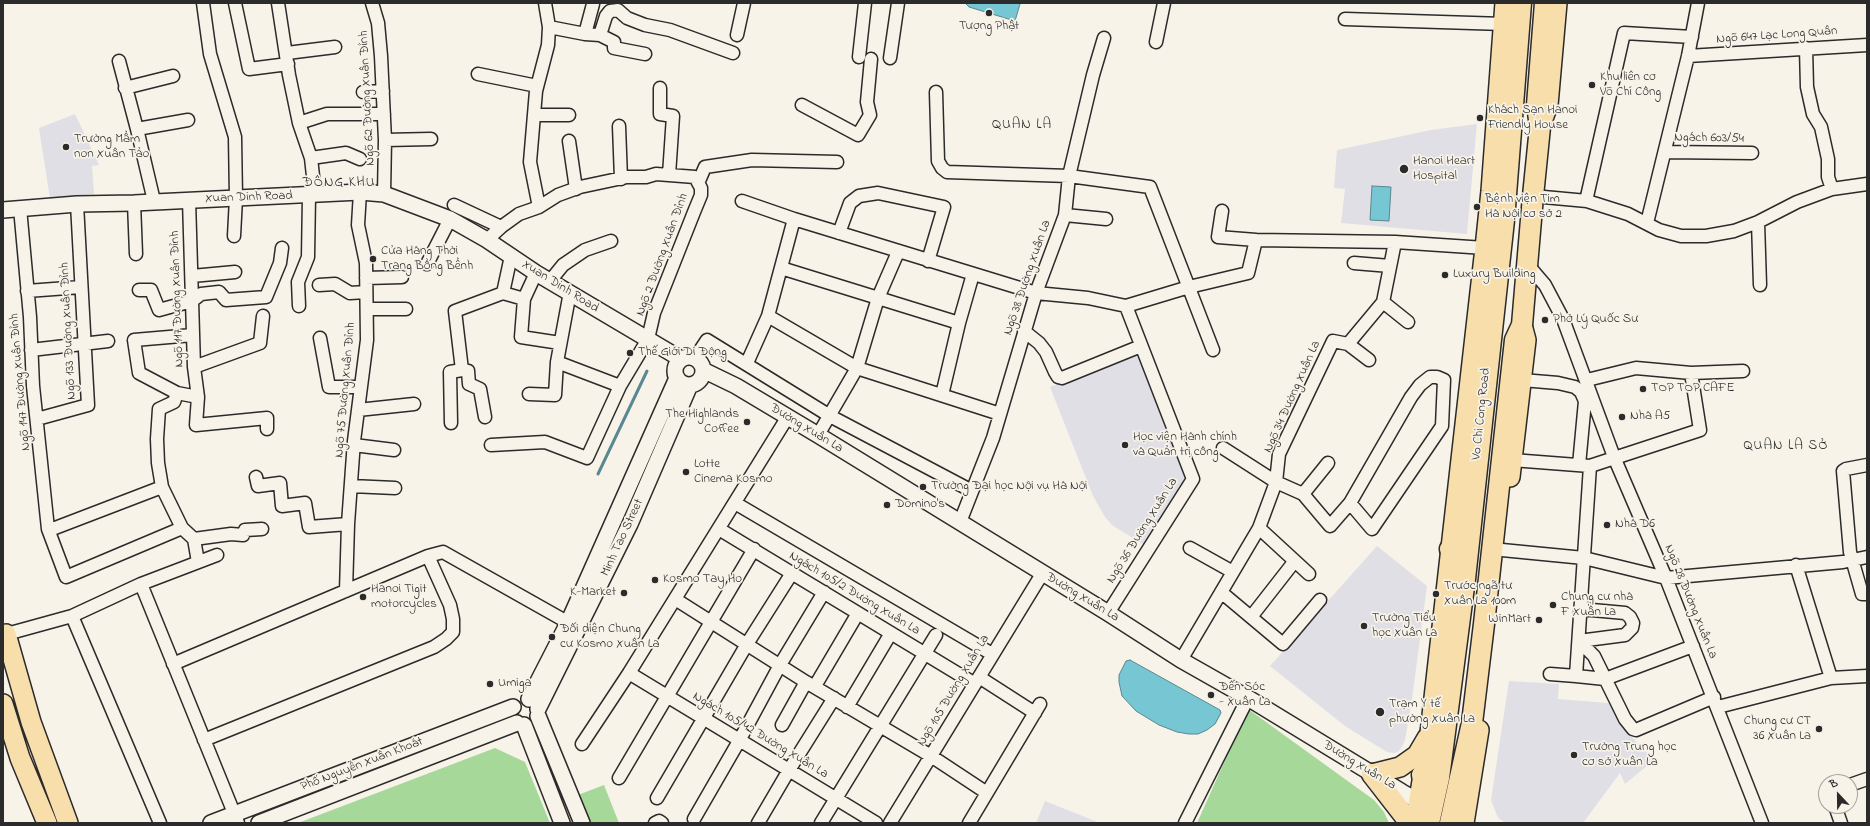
<!DOCTYPE html>
<meta charset="utf-8">
<style>
body{margin:0}
#map{position:relative;width:1870px;height:826px;overflow:hidden;background:#f7f3e8;font-family:"Indie Flower",sans-serif}
canvas{display:block}
.frame{position:absolute;inset:0;border:4px solid #2b2b2b;pointer-events:none}
.north{position:absolute;left:1818px;top:774px;width:40px;height:40px;box-sizing:border-box;background:#f7f3e8;border:1px solid #a5a39c;border-radius:50%;rotate:338deg;font-size:11px;font-weight:700;line-height:16px;text-align:center;color:#2b2b2b}
.north::after{content:'';display:block;margin:auto;width:14px;height:18px;background:#2b2b2b;clip-path:polygon(50% 0,100% 100%,50% 72%,0 100%)}
</style>
<div id="map">
<canvas width="1870" height="826"></canvas>
<div class="frame"></div>
<div class="north">B</div>
</div>
<script>
const context = document.querySelector('canvas').getContext('2d');
context.lineJoin = 'round';
function fill(path, color) { context.fillStyle = color; context.fill(path, 'evenodd'); }
const toPath = rows => new Path2D(rows.map(r => 'M' + r).join(''));
function stroke(path, color, width, dash) { context.strokeStyle = color; context.lineWidth = width; context.lineCap = dash ? 'butt' : 'round'; context.setLineDash(dash || []); context.stroke(path); }
function label(font, color, halo, rows, align = 'center') {
  context.font = font + ' "Indie Flower",sans-serif'; context.lineWidth = 3.5; context.setLineDash([]); context.textBaseline = 'middle'; context.strokeStyle = halo; context.fillStyle = color; for (const [text, x, y, turn = 0] of rows) {
    context.save(); context.translate(x, y); context.rotate((+turn || 0) * Math.PI / 180); context.textAlign = isNaN(turn) ? turn : align; if (halo) context.strokeText(text, 0, 0); context.fillText(text, 0, 0); context.restore();
  }
}
fill(toPath([
 [75,114,99,165,92,166,94,194,50,199,39,128],
 [1477,124,1467,234,1341,223,1345,189,1334,188,1337,150,1431,130],
 [1138,352,1188,478,1144,545,1112,525,1105,517,1093,496,1050,387],
 [1377,546,1427,586,1412,699,1405,740,1402,747,1398,752,1393,753,1387,752,1345,726,1270,666],
 [1509,681,1559,684,1558,699,1608,703,1623,722,1630,735,1654,760,1625,784,1620,773,1583,823,1506,823,1498,818,1491,800],
 [1045,801,1100,823,1036,823]
]), '#e0dfe6');
fill(toPath([
 [1248,709,1374,800,1384,812,1389,823,1197,823],
 [495,748,525,762,550,823,298,823],
 [604,785,619,823,590,823,578,795]
]), '#a6d89a');
const water = toPath([
 [965,3,1018,3,1020,4,1015,21,969,7,965,3],
 [1372,186,1391,187,1389,221,1370,220,1372,186],
 [1130,660,1220,710,1221,713,1215,724,1207,730,1198,734,1189,734,1177,732,1159,725,1136,711,1122,696,1119,682,1119,675,1126,661,1130,660]
]);
fill(water, '#77c6d4');
stroke(water, '#598890', 1);
stroke(toPath([
 [598,474,647,371]
]), '#598890', 3);
const minor = toPath([
 [203,3,210,54,235,137,236,198,234,236],
 [235,3,249,69,288,64],
 [278,3,289,75,299,123,311,158,315,194],
 [372,3,378,23,381,56,385,140,384,194],
 [1345,19,1504,24],
 [549,27,585,34,600,35,614,42,614,48,645,54],
 [585,34,593,4],
 [600,35,606,16,610,11,618,10,627,18,645,25,670,30,733,53],
 [737,35,744,3],
 [1156,42,1164,3],
 [1806,48,1807,87,1813,114,1821,127,1828,159,1828,177,1832,189],
 [287,53,335,47],
 [1688,56,1867,45],
 [859,57,865,3],
 [890,58,898,3],
 [119,61,137,129,154,201],
 [478,74,537,86],
 [125,88,173,76],
 [660,88,660,114,673,116,669,175],
 [363,92,383,91],
 [936,92,938,161,942,168,947,172,1069,176,1150,187,1213,350],
 [802,105,858,135,870,115,867,102,871,59],
 [535,115,569,115],
 [299,123,327,114,384,114],
 [619,126,621,179],
 [137,129,188,120],
 [385,140,431,139],
 [569,141,576,189],
 [1666,152,1752,153],
 [311,158,346,153,360,159],
 [699,181,705,167,752,160,837,162],
 [1533,196,1587,201,1628,214,1659,230,1681,236,1706,236,1734,231,1758,222,1797,202,1832,189,1867,184],
 [189,200,194,367,198,397,196,425,267,418,267,429],
 [742,201,794,219,1036,293,1088,298,1126,306,1189,287,1248,273,1256,240,1395,242],
 [1586,201,1624,33,1692,37],
 [134,203,136,254],
 [454,205,501,227],
 [539,207,530,162,536,91,548,45,549,27,545,3],
 [20,208,30,317,33,386,48,529,66,577,182,528],
 [1222,211,1218,237,1256,240],
 [1065,215,1106,219],
 [1758,222,1760,285],
 [1647,223,1688,56,1698,3],
 [839,233,850,203,859,196,878,193,944,207,928,261],
 [487,240,501,227,519,214,539,207,558,195,580,187,627,177,646,177,656,174,695,177,701,188,701,195,694,212,654,313,648,339,620,386,587,458,545,442,491,445],
 [1354,263,1390,266],
 [427,264,450,219],
 [1527,264,1545,285,1563,319,1614,457,1666,578,1762,823],
 [781,268,959,323],
 [536,273,524,299,521,337,560,343],
 [192,276,235,272],
 [366,278,402,277],
 [550,281,563,265,585,250,611,241],
 [319,285,335,284,350,293,366,292],
 [139,290,151,290,159,310,192,301,201,294,219,292,226,300,266,297,280,263,282,248],
 [27,291,81,287],
 [503,293,511,256],
 [1383,302,1408,322],
 [299,306,298,282,308,257,309,196],
 [367,309,406,309],
 [768,316,857,368,1000,414],
 [1024,331,1039,343,1046,352,1055,372,1058,377,1062,378,1141,346],
 [193,335,134,340,139,373,177,393,198,397],
 [320,338,329,387,361,387],
 [1348,344,1369,360],
 [31,350,108,341],
 [695,358,707,340,830,416,972,491],
 [557,362,620,386],
 [747,363,768,316,794,219],
 [194,367,260,343,263,316],
 [1522,380,1558,383,1575,387,1581,392,1585,401,1579,465],
 [1587,380,1636,368,1691,373],
 [177,393,174,402,159,409,157,439,158,463,162,487,182,528,194,539,231,534,243,535,245,530,262,529],
 [529,394,555,395,557,362,570,292],
 [942,395,959,323,973,274],
 [358,410,414,404],
 [485,417,480,389,469,384,468,371,462,370,455,311,503,293,524,299],
 [37,419,88,405,77,204],
 [451,423,450,372,462,370],
 [818,435,857,368,878,298,898,252],
 [354,445,394,450],
 [1223,448,1276,482,1303,494,1330,526,1350,503,1372,529,1442,426,1444,380,1437,377,1430,377,1420,385,1411,397,1350,503],
 [1512,460,1590,466,1700,430,1691,373,1743,371],
 [1867,465,1846,469,1843,471,1850,552,1862,594,1867,594],
 [1590,466,1576,676,1605,679,1693,646],
 [256,477,258,486,280,483,282,506,305,503,309,527,348,524],
 [351,486,395,488],
 [1303,494,1328,463],
 [735,503,992,654],
 [960,522,993,438,1036,293,1065,215,1069,176,1093,75,1104,38],
 [1259,528,1309,574],
 [48,529,55,528,162,487],
 [719,529,975,684],
 [194,539,198,562],
 [1190,548,1233,572],
 [1502,550,1584,558,1666,578,1843,562,1867,557],
 [1796,565,1831,678],
 [141,584,238,823],
 [346,591,348,524,354,441,367,340,366,263,358,225,360,192],
 [1221,592,1283,644,1320,600],
 [675,599,806,682,931,756,987,793],
 [1108,613,1193,479,1126,306],
 [72,616,160,823],
 [1251,617,1294,562],
 [3,635,72,616,141,584,217,555],
 [1579,641,1594,656,1625,719,1633,729,1636,730,1714,697],
 [1579,641,1625,635,1632,628,1633,623,1630,617,1625,613,1581,609],
 [1181,660,1259,528,1276,482,1279,454,1333,341,1348,344,1383,302,1395,242,1485,248],
 [173,664,428,556,443,552,576,627],
 [629,673,876,823],
 [1550,674,1576,676],
 [979,677,1035,713],
 [815,686,858,613],
 [847,707,891,633],
 [1718,707,1831,678,1867,676],
 [782,725,806,682],
 [204,740,434,647,446,639,453,632,453,619,450,605,428,556],
 [582,744,629,673,787,418],
 [619,778,754,549],
 [1850,785,1867,779],
 [657,798,747,644,792,573],
 [1835,806,1841,823],
 [694,819,739,741,780,665,824,592],
 [655,823,659,821,662,823],
 [758,823,789,770,834,698],
 [821,823,936,635],
 [890,823,1042,574],
 [969,823,1040,704],
 [1185,823,1248,698]
]);
const tertiary = toPath([
 [3,210,77,204,134,203,360,192,384,194,450,219,487,240,536,273,681,359],
 '675 371a14 14 0 1 1 28 0a14 14 0 1 1-28 0Z',
 [703,370,736,386,818,435,1108,613,1181,660,1248,698,1402,792,1427,806],
 [529,699,568,623,677,378],
 [538,709,630,524,690,385],
 [538,716,582,823],
 [524,725,562,823],
 [211,823,513,707],
 [259,823,517,723]
]);
const primary = toPath([
 [1540,127,1548,105,1557,3],
 [1510,477,1526,340,1522,325],
 [6,634,31,722,68,823],
 [3,704,20,758,47,823],
 [1372,774,1400,767,1417,755,1427,738],
 [1415,823,1430,733,1485,248,1491,191,1505,3],
 [1464,823,1479,730]
]);
const trunk = toPath([
 [1450,549,1465,579],
 [1372,774,1410,823],
 [1422,775,1432,807],
 [1429,823,1439,778,1465,579,1504,220,1521,3],
 [1450,823,1472,723,1484,624,1515,340,1522,325,1533,196,1540,127,1537,105,1545,3]
]);
stroke(minor, '#2b2b2b', 15);
stroke(tertiary, '#2b2b2b', 18);
stroke(primary, '#2b2b2b', 22);
stroke(trunk, '#2b2b2b', 23);
stroke(minor, '#f7f3e8', 12);
stroke(tertiary, '#f7f3e8', 15);
stroke(primary, '#f8deab', 19);
stroke(trunk, '#f8deab', 20);
for (const [x, y, r, color] of [
 [989,13,4,"#2b2b2b"],
 [1592,85,4,"#2b2b2b"],
 [1480,118,4,"#2b2b2b"],
 [66,147,4,"#2b2b2b"],
 [1404,169,5,"#2b2b2b"],
 [1477,207,4,"#2b2b2b"],
 [373,259,4,"#2b2b2b"],
 [1445,275,4,"#2b2b2b"],
 [1545,320,4,"#2b2b2b"],
 [630,353,4,"#2b2b2b"],
 [1643,389,4,"#2b2b2b"],
 [1622,417,4,"#2b2b2b"],
 [747,422,4,"#2b2b2b"],
 [1125,445,4,"#2b2b2b"],
 [686,472,4,"#2b2b2b"],
 [923,487,4,"#2b2b2b"],
 [887,505,4,"#2b2b2b"],
 [1607,525,4,"#2b2b2b"],
 [655,580,4,"#2b2b2b"],
 [624,593,4,"#2b2b2b"],
 [1436,594,4,"#2b2b2b"],
 [363,597,4,"#2b2b2b"],
 [1553,605,4,"#2b2b2b"],
 [1539,620,4,"#2b2b2b"],
 [1364,626,4,"#2b2b2b"],
 [552,637,4,"#2b2b2b"],
 [490,684,4,"#2b2b2b"],
 [1211,695,4,"#2b2b2b"],
 [1380,712,5,"#2b2b2b"],
 [1819,729,4,"#2b2b2b"],
 [1574,755,4,"#2b2b2b"]
]) { const dot = new Path2D(); dot.arc(x, y, r, 0, 2 * Math.PI); context.fillStyle = color; context.fill(dot); stroke(dot, '#f7f3e8', 1.5); }
label('13px', '#2b2b2b', '#f7f3e8', [
 ["Tượng Phật",989,27,"center"],
 ["Khu liên cơ",1600,78],
 ["Võ Chí Công",1600,93],
 ["Khách Sạn Hanoi",1488,111],
 ["Friendly House",1488,126],
 ["Trường Mầm",74,140],
 ["non Xuân Tảo",74,155],
 ["Hanoi Heart",1413,162],
 ["Hospital",1413,177],
 ["Bệnh viện Tim",1485,200],
 ["Hà Nội cơ sở 2",1485,215],
 ["Cửa Hàng Thời",381,252],
 ["Trang Bồng Bềnh",381,267],
 ["Luxury Building",1453,275],
 ["Phở Lý Quốc Sư",1553,320],
 ["Thế Giới Di Động",638,353],
 ["TOP TOP CAFE",1651,389],
 ["The Highlands",739,415,"right"],
 ["Coffee",739,430,"right"],
 ["Nhà A5",1630,417],
 ["Học viện Hành chính",1133,438],
 ["và Quản trị công",1133,453],
 ["Lotte",694,465],
 ["Cinema Kosmo",694,480],
 ["Trường Đại học Nội vụ Hà Nội",931,487],
 ["Domino's",895,505],
 ["Nhà D6",1615,525],
 ["Kosmo Tay Ho",663,580],
 ["Trước ngã tư",1444,587],
 ["Xuân La 100m",1444,602],
 ["Hanoi Tigit",371,590],
 ["motorcycles",371,605],
 ["K-Market",616,593,"right"],
 ["Chung cư nhà",1561,598],
 ["F Xuân La",1561,613],
 ["Trường Tiểu",1372,619],
 ["học Xuân La",1372,634],
 ["WinMart",1531,620,"right"],
 ["Đối diện Chung",560,630],
 ["cư Kosmo Xuân La",560,645],
 ["Umiga",498,684],
 ["Đến Sóc",1219,688],
 ["- Xuân La",1219,703],
 ["Trạm Y tế",1389,705],
 ["phường Xuân La",1389,720],
 ["Chung cư CT",1811,722,"right"],
 ["36 Xuân La",1811,737,"right"],
 ["Trường Trung học",1582,748],
 ["cơ sở Xuân La",1582,763]
], 'left');
label('13px', '#2b2b2b', '#f7f3e8', [
 ["Ngõ 647 Lạc Long Quân",1777,36,-4],
 ["Ngõ 62 Đường Xuân Đỉnh",368,98,-93],
 ["Ngách 603/54",1709,139,1],
 ["Xuan Dinh Road",249,198,-2],
 ["Ngõ 2 Đường Xuân Đỉnh",663,255,-70],
 ["Ngõ 38 Đường Xuân La",1028,278,-71],
 ["Xuan Dinh Road",560,287,32],
 ["Ngõ 117 Đường Xuân Đỉnh",178,299,-92],
 ["Ngõ 133 Đường Xuân Đỉnh",69,331,-93],
 ["Ngõ 147 Đường Xuân Đỉnh",21,382,-95],
 ["Ngõ 75 Đường Xuân Đỉnh",346,390,-85],
 ["Ngõ 34 Đường Xuân La",1293,397,-66],
 ["Vo Chi Cong Road",1482,414,-84],
 ["Đường Xuân La",806,429,31],
 ["Ngõ 36 Đường Xuân La",1143,531,-58],
 ["Minh Tao Street",623,538,-65],
 ["Ngách 105/2 Đường Xuân La",854,594,31],
 ["Đường Xuân La",1082,598,31],
 ["Ngõ 28 Đường Xuân La",1690,602,68],
 ["Ngõ 105 Đường Xuân La",954,691,-59],
 ["Ngách 105/42 Đường Xuân La",760,736,31],
 ["Phố Nguyễn Xuân Khoát",362,765,-21],
 ["Đường Xuân La",1359,766,31]
]);
context.letterSpacing = '1px';
label('14px', '#2b2b2b', '#f7f3e8', [
 ["QUAN LA",1022,126],
 ["ĐÔNG KHU",339,184],
 ["QUAN LA SỞ",1786,447]
]);
context.letterSpacing = '0px';
</script>
